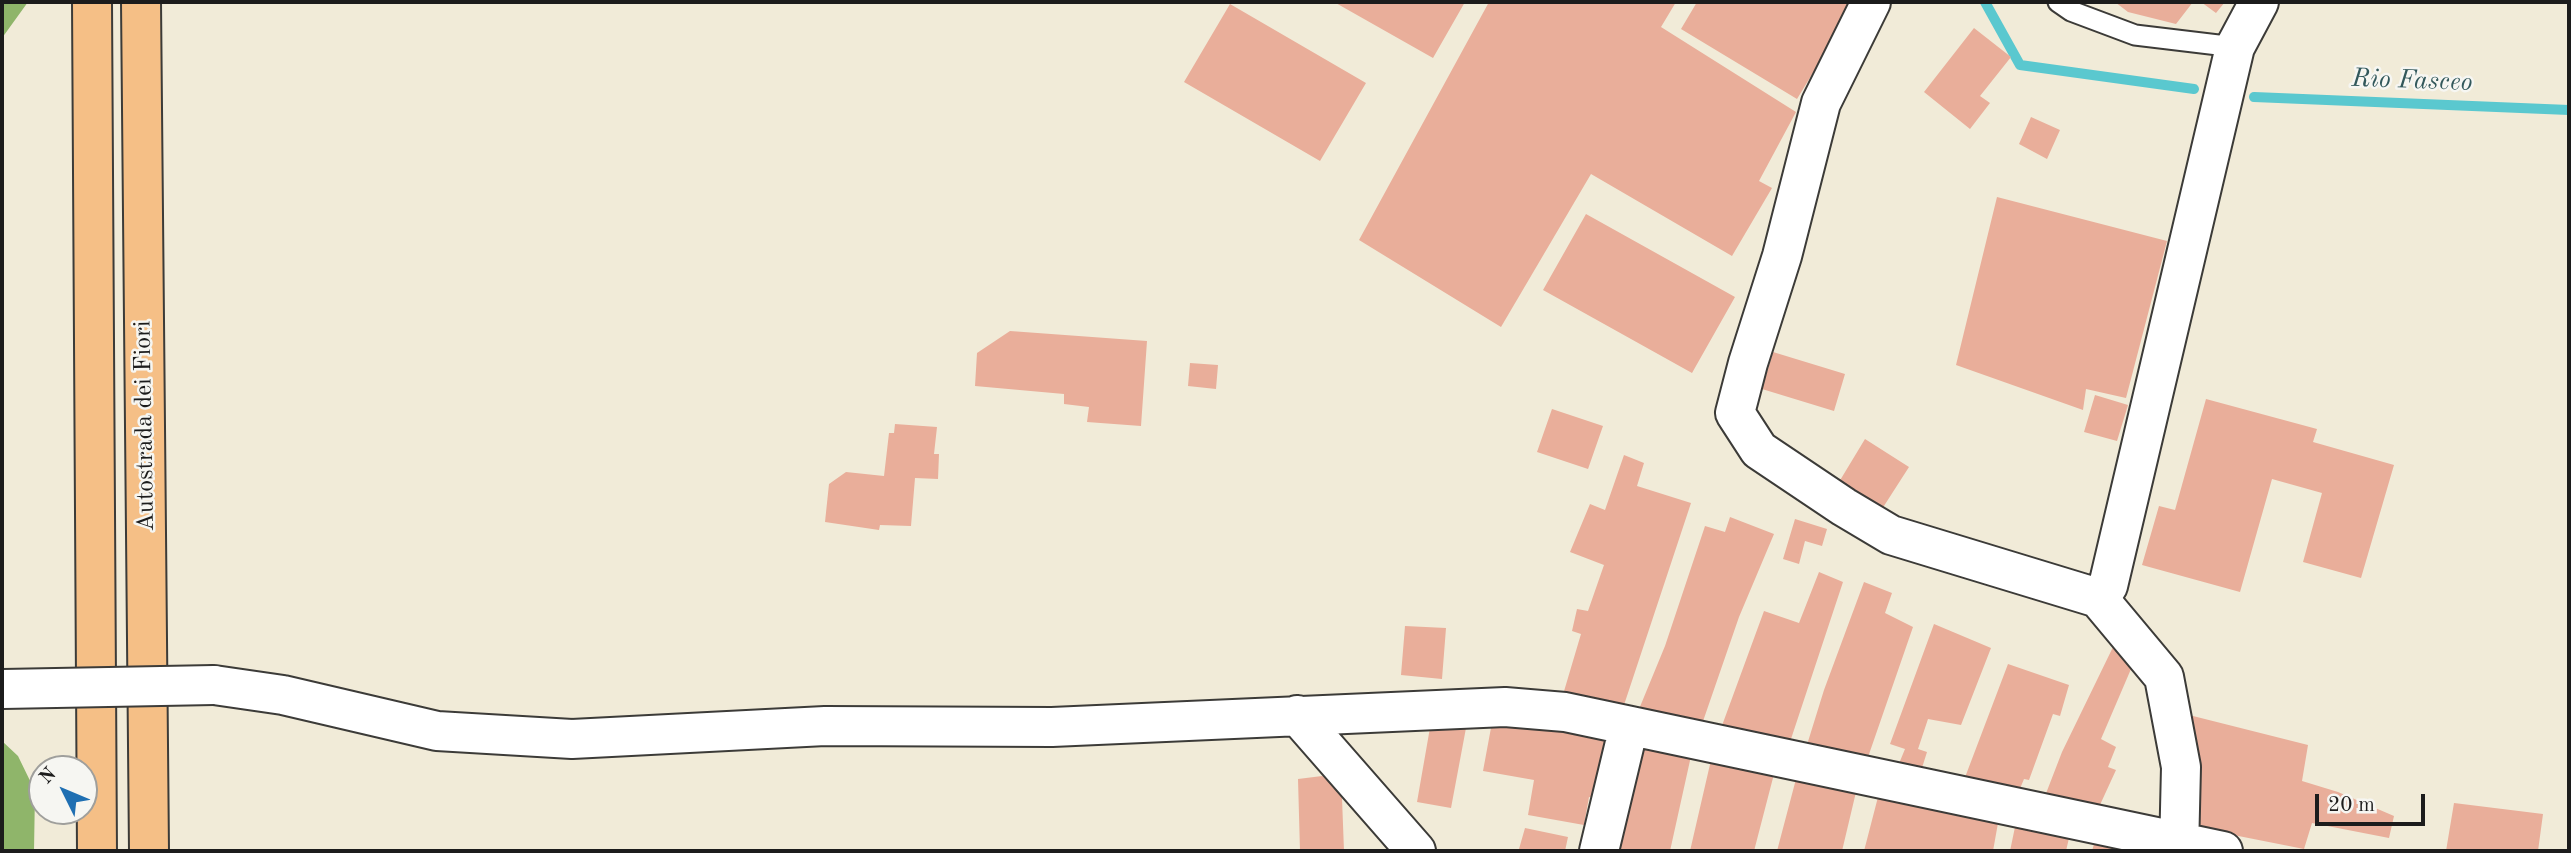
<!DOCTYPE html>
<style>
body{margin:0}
#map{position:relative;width:2571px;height:853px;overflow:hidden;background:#f1ebd8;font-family:"Old Standard TT",serif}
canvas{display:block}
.frame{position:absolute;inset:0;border:4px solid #1c1c1c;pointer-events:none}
.north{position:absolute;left:28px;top:755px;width:70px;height:70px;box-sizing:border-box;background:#f6f6f2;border:2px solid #9f9f9c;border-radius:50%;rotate:313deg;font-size:19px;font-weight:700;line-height:28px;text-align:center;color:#1c1c1c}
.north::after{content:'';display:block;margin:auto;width:24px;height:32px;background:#1f6fb2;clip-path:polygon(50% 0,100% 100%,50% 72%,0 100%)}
.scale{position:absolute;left:2315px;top:794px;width:110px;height:32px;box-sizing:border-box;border:4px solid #1c1c1c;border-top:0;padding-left:9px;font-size:21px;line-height:24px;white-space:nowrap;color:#1c1c1c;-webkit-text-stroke:5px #f6f6f2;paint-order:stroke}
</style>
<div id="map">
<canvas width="2571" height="853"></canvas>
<div class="frame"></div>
<div class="north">N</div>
<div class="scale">20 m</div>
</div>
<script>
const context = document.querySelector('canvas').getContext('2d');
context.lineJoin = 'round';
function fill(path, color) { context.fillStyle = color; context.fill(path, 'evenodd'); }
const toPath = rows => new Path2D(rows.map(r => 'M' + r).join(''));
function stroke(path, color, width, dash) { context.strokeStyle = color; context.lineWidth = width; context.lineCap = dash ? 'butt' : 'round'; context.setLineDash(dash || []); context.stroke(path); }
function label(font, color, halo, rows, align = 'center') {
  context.font = font + ' "Old Standard TT",serif'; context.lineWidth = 5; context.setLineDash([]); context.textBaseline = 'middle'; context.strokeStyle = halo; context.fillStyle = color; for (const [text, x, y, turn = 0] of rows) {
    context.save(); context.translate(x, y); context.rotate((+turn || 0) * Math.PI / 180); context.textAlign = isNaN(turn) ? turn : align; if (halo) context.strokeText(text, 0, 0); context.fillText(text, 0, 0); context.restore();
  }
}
fill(toPath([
 [2,2,28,2,2,38],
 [2,741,18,756,35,791,34,851,2,851]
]), '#8fb56a');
stroke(toPath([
 [1985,2,2020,65,2194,89],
 [2254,97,2569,110]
]), '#5ac8cf', 10);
fill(toPath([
 [1334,2,1465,2,1433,58],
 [1489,2,1676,2,1661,27,1796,112,1759,181,1772,188,1732,256,1591,174,1501,327,1359,240],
 [1697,2,1856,2,1797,99,1681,29],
 [2115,2,2193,2,2176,24,2128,12],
 [2201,2,2225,2,2216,13],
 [1230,4,1366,83,1320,161,1184,82],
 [1974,28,2011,57,1980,96,1990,103,1970,129,1924,92],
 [2031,117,2060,130,2047,159,2019,144],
 [1997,197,2167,241,2126,398,2086,389,2083,410,1956,365],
 [1586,214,1735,297,1692,373,1543,290],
 [1010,331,1147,341,1141,426,1087,422,1089,407,1064,404,1064,394,975,386,977,353],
 [1773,352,1845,374,1834,411,1762,389],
 [1190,363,1218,365,1216,389,1188,386],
 [2095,395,2128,405,2117,441,2084,432],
 [2206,399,2317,429,2313,442,2394,465,2361,578,2303,562,2322,493,2272,479,2240,592,2142,565,2159,506,2175,510],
 [1552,409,1603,426,1588,469,1537,452],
 [895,424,937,427,934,454,939,454,938,479,915,478,911,526,880,525,879,530,825,522,829,484,846,472,884,476,889,433,894,433],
 [1865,439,1909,467,1882,509,1839,482],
 [1624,455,1644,463,1637,486,1691,503,1622,711,1562,698,1581,634,1572,631,1577,609,1588,611,1604,565,1570,552,1590,504,1605,510],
 [1730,517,1774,534,1739,617,1701,727,1637,714,1665,646,1705,526,1725,532],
 [1795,519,1827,529,1822,546,1805,541,1799,564,1783,559],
 [1819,572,1843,582,1789,745,1720,731,1764,611,1799,623],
 [1864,582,1892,593,1885,613,1913,627,1867,760,1806,748,1824,690],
 [1934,624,1991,648,1961,725,1928,719,1918,749,1927,752,1921,771,1898,766,1905,749,1890,744],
 [1405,626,1446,628,1442,679,1401,675],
 [2114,645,2137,655,2101,739,2116,747,2108,767,2116,770,2099,807,2045,796,2062,752],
 [2008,664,2069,685,2060,716,2053,714,2029,780,2024,779,2019,791,1964,780],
 [2189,715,2308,745,2302,781,2338,792,2394,816,2389,838,2312,823,2304,849,2188,826],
 [1493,717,1612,738,1600,799,1589,797,1584,825,1528,815,1534,780,1483,771],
 [1431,722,1466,728,1451,808,1417,802],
 [1633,743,1691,756,1670,851,1608,851],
 [1711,760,1774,774,1754,851,1690,851],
 [1322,776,1333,780,1342,798,1344,851,1300,851,1298,779],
 [1796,779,1856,792,1842,851,1777,851],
 [1878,797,1998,823,1993,851,1864,851],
 [2454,803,2543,814,2538,851,2446,851],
 [2015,827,2069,838,2066,851,2010,851],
 [1525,828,1568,837,1565,851,1519,849],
 [2094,844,2122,850,2121,851,2092,851]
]), '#e9ae9a');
const service = toPath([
 [2058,2,2071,11,2135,35,2235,47]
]);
const minor = toPath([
 [1871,2,1821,103,1782,256,1748,363,1735,413,1759,450,1844,507,1891,535,2098,598,2108,586,2235,47,2259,2],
 [2098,598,2164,677,2181,767,2179,851],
 [214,685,283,695,437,731,572,739,825,726,1052,727,1505,707,1565,712,2223,851],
 [1297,715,1416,851],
 [1599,851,1629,726]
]);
const motorway = toPath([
 [92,2,97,851],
 [141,2,149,851]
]);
stroke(service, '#3c3b38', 23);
stroke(minor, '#3c3b38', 42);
stroke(motorway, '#3c3b38', 42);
stroke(service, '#fff', 19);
stroke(minor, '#fff', 38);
stroke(motorway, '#f5bf86', 38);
const minorBridge = toPath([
 [3,689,214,685]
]);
stroke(minorBridge, '#3c3b38', 42, []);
stroke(minorBridge, '#fff', 38);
label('24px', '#1c1c1c', '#f6f6f2', [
 ["Autostrada dei Fiori",145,426,-91]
]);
label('italic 26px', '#32585b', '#f6f6f2', [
 ["Rio Fasceo",2412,81,2]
]);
</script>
